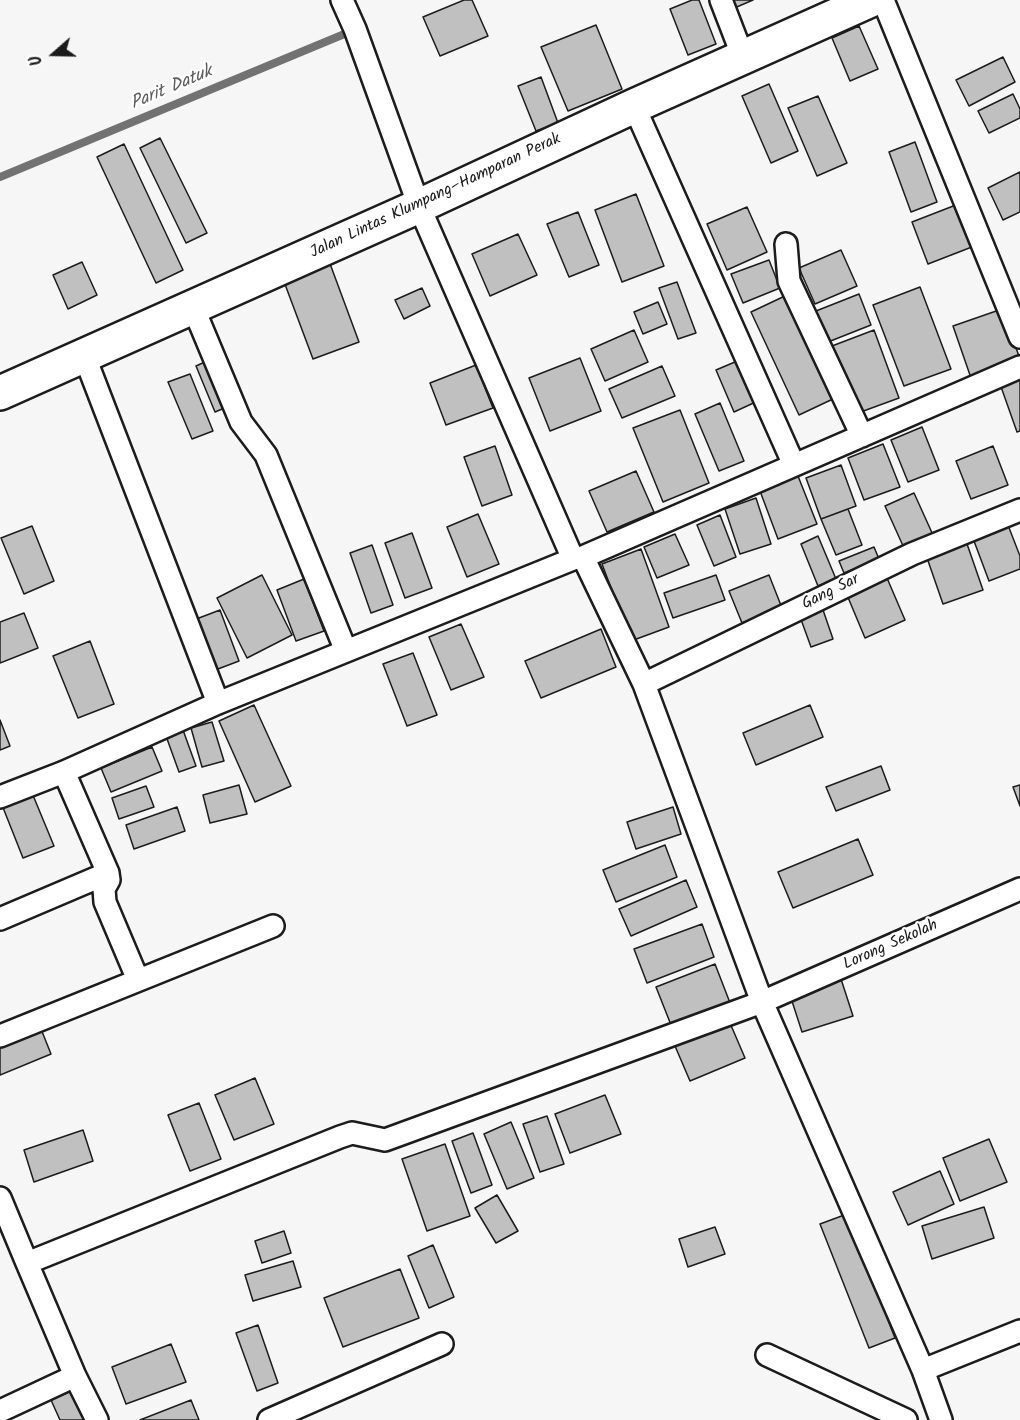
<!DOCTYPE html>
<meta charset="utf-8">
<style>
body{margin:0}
#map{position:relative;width:1020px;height:1420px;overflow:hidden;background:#f6f6f6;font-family:Kalam,sans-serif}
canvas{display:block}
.north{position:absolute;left:24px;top:24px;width:60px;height:60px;-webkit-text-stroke:4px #fff;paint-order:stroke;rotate:250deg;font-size:16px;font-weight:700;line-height:24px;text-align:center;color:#1c1c1c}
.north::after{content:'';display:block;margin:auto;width:21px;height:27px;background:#1c1c1c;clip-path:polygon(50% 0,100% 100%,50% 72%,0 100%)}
</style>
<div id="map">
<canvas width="1020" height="1420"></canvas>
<div class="north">U</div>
</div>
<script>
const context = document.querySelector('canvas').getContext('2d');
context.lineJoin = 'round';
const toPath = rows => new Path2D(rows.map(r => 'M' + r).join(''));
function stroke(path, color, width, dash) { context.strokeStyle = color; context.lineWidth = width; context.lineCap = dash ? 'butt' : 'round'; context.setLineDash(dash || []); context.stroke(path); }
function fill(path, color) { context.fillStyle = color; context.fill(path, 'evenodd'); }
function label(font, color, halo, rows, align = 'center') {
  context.font = font + ' Kalam,sans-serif'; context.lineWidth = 4.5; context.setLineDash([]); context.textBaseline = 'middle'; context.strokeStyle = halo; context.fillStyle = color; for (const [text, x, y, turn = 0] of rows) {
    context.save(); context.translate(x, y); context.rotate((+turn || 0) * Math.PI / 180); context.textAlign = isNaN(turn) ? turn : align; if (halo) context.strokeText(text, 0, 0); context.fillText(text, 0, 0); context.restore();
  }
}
stroke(toPath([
 [0,177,354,30]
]), '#727272', 8);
const building = toPath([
 [464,0,472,0,488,36,440,56,423,17,464,0],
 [692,0,699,0,716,44,688,55,670,9,692,0],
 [728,0,753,0,732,9,728,0],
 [596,25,622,89,568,111,541,47,596,25],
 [859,26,878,69,850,81,832,38,859,26],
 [1003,57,1015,82,969,106,956,80,1003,57],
 [541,77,558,123,536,131,518,86,541,77],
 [769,84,798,151,771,163,742,96,769,84],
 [1013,94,1020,109,1020,118,989,133,978,111,1013,94],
 [818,96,847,163,817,176,788,108,818,96],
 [160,138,207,233,186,243,140,148,160,138],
 [915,142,937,202,911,212,889,152,915,142],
 [124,144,183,270,156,283,97,157,124,144],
 [1020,172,1020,212,1003,220,988,188,1020,172],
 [636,194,664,266,622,282,595,210,636,194],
 [961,203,977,245,928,264,912,222,961,203],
 [747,207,767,252,727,270,707,224,747,207],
 [578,212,599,265,569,277,547,224,578,212],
 [518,234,537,275,490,296,472,254,518,234],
 [841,250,857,286,815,304,799,268,841,250],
 [769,260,780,288,743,303,731,274,769,260],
 [329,261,359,342,313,359,283,279,329,261],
 [82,262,97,295,68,309,53,275,82,262],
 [677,282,696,333,678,339,659,288,677,282],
 [920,287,951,369,904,386,873,305,920,287],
 [422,288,430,306,404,319,395,300,422,288],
 [859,294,871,325,828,342,816,311,859,294],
 [787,295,835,398,799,415,751,312,787,295],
 [658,302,667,324,643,334,634,312,658,302],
 [1002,309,1020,359,971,378,953,326,1002,309],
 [634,330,648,362,605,381,591,349,634,330],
 [874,330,899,398,858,413,832,346,874,330],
 [580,358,601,411,550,431,529,378,580,358],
 [742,359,760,400,734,412,716,370,742,359],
 [207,361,227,407,215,412,196,366,207,361],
 [476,365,493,408,446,425,430,383,476,365],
 [662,366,675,396,622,418,609,389,662,366],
 [190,374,213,431,192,439,168,382,190,374],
 [1020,377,1020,431,1017,432,1000,384,1020,377],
 [720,403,744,461,719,471,695,414,720,403],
 [680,410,709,483,663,502,633,428,680,410],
 [922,427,939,470,908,482,891,440,922,427],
 [883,444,900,487,864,500,848,458,883,444],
 [495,446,512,495,482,506,464,457,495,446],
 [993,446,1008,485,971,499,956,461,993,446],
 [841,465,856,506,821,519,806,478,841,465],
 [636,471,654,512,607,532,589,491,636,471],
 [798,476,817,524,778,539,760,491,798,476],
 [914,493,933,535,904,548,885,506,914,493],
 [756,498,771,544,740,554,725,509,756,498],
 [848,509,862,545,836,555,821,519,848,509],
 [478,514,499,564,467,577,447,527,478,514],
 [720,515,736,557,714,566,697,525,720,515],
 [1006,520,1020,556,1020,569,989,581,971,533,1006,520],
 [32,526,54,581,24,594,1,538,32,526],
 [412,533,432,588,405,598,385,543,412,533],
 [675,534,689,565,657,578,644,547,675,534],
 [818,536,836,579,818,586,801,544,818,536],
 [966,541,983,590,943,604,926,555,966,541],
 [372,545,393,605,371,613,350,553,372,545],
 [874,547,879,559,844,573,839,561,874,547],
 [641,549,669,627,631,641,602,564,641,549],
 [262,575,292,635,247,658,217,598,262,575],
 [716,575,725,600,673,618,664,593,716,575],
 [769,575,782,608,742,623,729,591,769,575],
 [887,578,905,620,865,638,847,595,887,578],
 [304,579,324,631,296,641,277,590,304,579],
 [822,607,833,639,811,647,799,614,822,607],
 [220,610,239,661,210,672,191,621,220,610],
 [24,613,38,648,0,663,0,622,24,613],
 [461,624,484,677,451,690,429,637,461,624],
 [601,629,616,667,541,698,525,661,601,629],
 [90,641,114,704,78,718,53,656,90,641],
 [413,653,437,715,407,726,383,664,413,653],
 [254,705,291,786,255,802,219,721,254,705],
 [810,705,823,737,756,765,743,733,810,705],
 [0,720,10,746,0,750,0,720],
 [212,722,224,761,202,767,191,728,212,722],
 [183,730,196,766,179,772,166,736,183,730],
 [152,747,162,771,111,792,101,768,152,747],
 [881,766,890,790,836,811,826,787,881,766],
 [239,785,247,814,210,823,203,795,239,785],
 [1020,785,1020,806,1013,787,1020,785],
 [146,786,154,807,119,819,112,798,146,786],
 [30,788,54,846,23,858,0,800,30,788],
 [177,807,185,831,134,849,126,825,177,807],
 [673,807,681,834,636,849,627,822,673,807],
 [858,839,873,875,793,908,778,872,858,839],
 [665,845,677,877,616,902,603,870,665,845],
 [686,880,697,907,631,936,619,909,686,880],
 [702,924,714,957,647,983,634,949,702,924],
 [715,964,732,1008,673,1030,656,987,715,964],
 [841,979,853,1016,802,1032,790,995,841,979],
 [730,1023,745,1058,690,1081,675,1046,730,1023],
 [39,1024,51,1054,0,1075,0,1039,39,1024],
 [255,1078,274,1124,234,1140,215,1095,255,1078],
 [605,1095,621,1134,570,1153,555,1114,605,1095],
 [199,1103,221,1159,190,1171,168,1115,199,1103],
 [547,1116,564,1164,540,1172,523,1124,547,1116],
 [511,1122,534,1178,507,1189,484,1134,511,1122],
 [83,1130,93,1161,34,1182,24,1150,83,1130],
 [473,1133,492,1185,471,1193,452,1141,473,1133],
 [989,1139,1007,1182,960,1201,943,1158,989,1139],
 [445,1144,470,1216,427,1231,402,1159,445,1144],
 [940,1171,954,1204,908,1225,893,1192,940,1171],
 [497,1195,518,1231,496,1243,475,1208,497,1195],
 [984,1207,994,1238,932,1259,922,1226,984,1207],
 [847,1214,895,1338,869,1348,820,1224,847,1214],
 [715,1227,725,1254,688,1267,679,1239,715,1227],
 [284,1231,291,1253,262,1263,255,1241,284,1231],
 [433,1245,454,1297,429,1308,408,1256,433,1245],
 [293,1261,301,1287,253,1301,245,1275,293,1261],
 [400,1269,419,1318,343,1347,324,1298,400,1269],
 [258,1325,278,1383,257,1391,236,1333,258,1325],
 [171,1344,186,1382,126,1404,112,1367,171,1344],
 [71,1391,84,1420,60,1420,51,1400,71,1391],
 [191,1400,199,1420,140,1420,191,1400]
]);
fill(building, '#c0c0c0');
stroke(building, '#1c1c1c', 1.5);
const minor = toPath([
 [721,0,743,57],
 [883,0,1020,337],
 [634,106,794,465],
 [786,244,789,281,862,436],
 [193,307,241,422,266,455,346,651],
 [84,355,218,703],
 [583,557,1020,367],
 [644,684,912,554,1020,510],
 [0,797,64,772,218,703,573,559],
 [108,873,109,880,104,889,105,902,138,980],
 [0,919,108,873,64,772],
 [0,1036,273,926],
 [0,1198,27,1263],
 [767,1355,906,1420],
 [923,1370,1020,1331],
 [0,1411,75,1376],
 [97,1420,75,1376,27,1263,340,1137,352,1133,385,1140,762,1002,644,684,583,557,573,559,419,206,355,29,342,0],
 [269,1420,442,1344],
 [941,1420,923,1370,762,1002,1020,889]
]);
const primary = toPath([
 [0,393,419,206,634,106,871,0]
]);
stroke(minor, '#1c1c1c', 26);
stroke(primary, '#1c1c1c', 38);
stroke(minor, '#fff', 21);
stroke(primary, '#fff', 33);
label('16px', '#1c1c1c', '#fff', [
 ["Jalan Lintas Klumpang–Hamparan Perak",436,197,-25],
 ["Gang Sar",831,593,-26],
 ["Lorong Sekolah",891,946,-24]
]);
label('italic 18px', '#5d5d5d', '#fff', [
 ["Parit Datuk",172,89,-23]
]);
</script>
